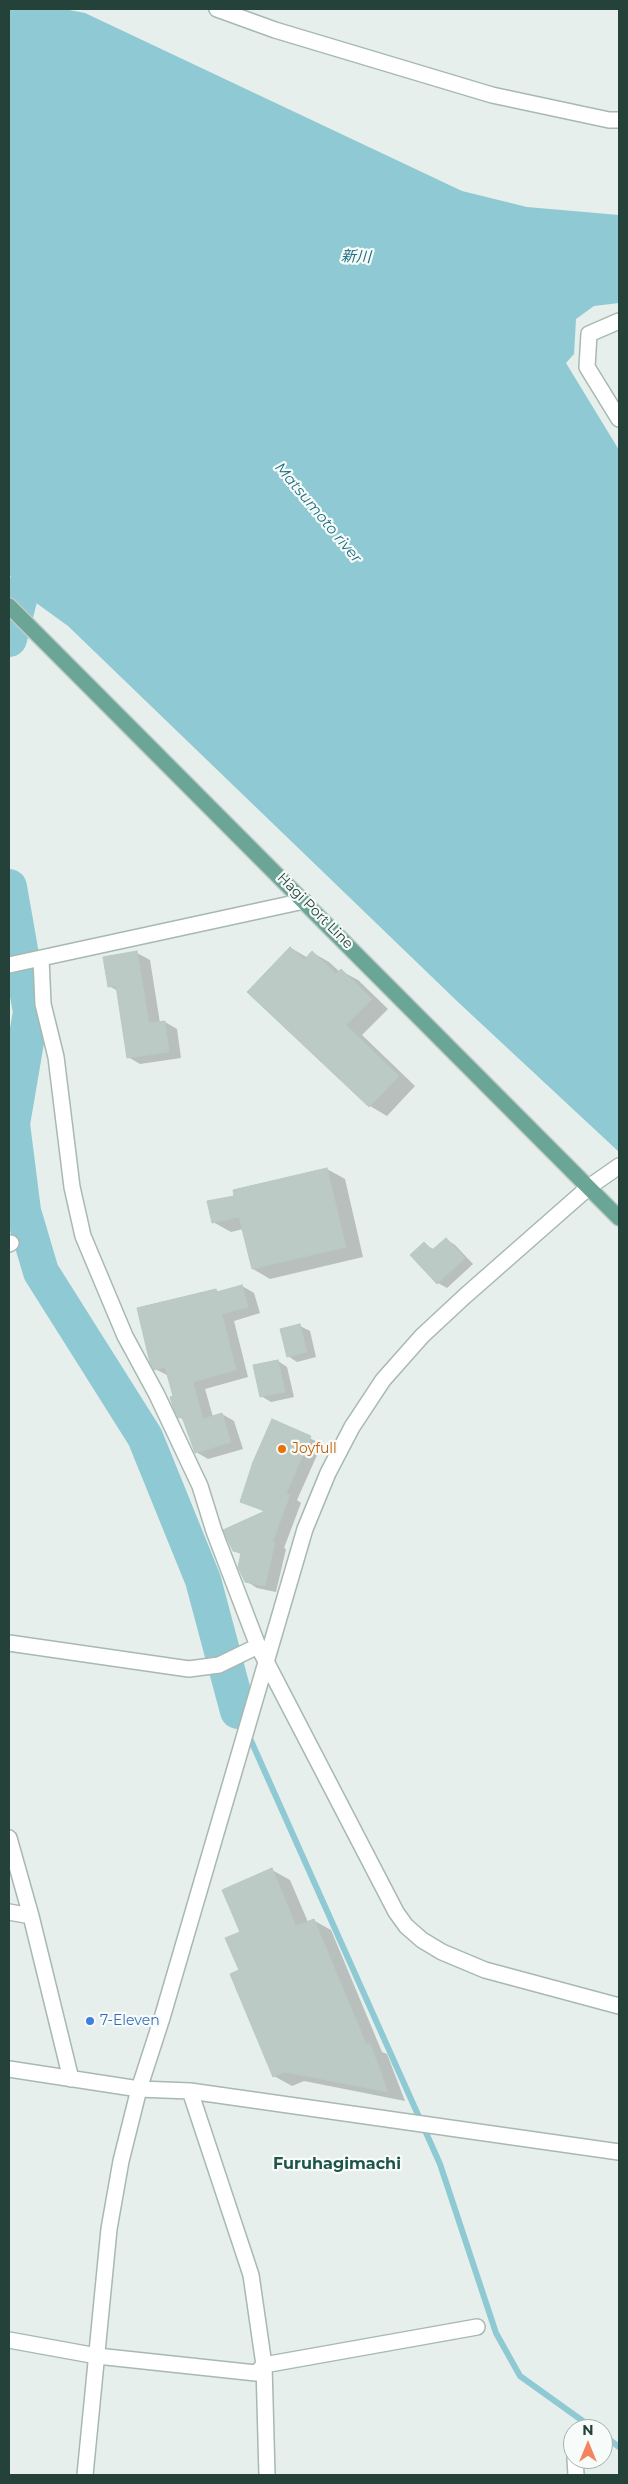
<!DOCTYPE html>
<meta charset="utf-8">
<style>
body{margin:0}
#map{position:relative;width:628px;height:2484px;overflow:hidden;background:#e6efeb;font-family:Montserrat,sans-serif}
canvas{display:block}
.frame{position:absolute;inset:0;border:10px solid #24423a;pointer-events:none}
.north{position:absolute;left:563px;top:2419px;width:50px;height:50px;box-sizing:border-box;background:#f7fbf9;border:1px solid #a3b1ad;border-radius:50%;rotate:0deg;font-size:14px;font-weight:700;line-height:20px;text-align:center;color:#24423a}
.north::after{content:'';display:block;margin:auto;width:18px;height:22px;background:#f4845f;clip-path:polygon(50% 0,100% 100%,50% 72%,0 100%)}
</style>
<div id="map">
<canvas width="628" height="2484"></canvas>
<div class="frame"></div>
<div class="north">N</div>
</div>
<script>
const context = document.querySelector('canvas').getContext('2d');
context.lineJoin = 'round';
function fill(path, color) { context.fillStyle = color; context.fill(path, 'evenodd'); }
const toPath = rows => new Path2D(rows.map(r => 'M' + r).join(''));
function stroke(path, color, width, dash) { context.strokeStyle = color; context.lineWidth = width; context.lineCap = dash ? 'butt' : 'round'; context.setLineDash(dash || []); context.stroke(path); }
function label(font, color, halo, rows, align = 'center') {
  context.font = font + ' Montserrat,"Noto Sans JP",sans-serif'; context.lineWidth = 4.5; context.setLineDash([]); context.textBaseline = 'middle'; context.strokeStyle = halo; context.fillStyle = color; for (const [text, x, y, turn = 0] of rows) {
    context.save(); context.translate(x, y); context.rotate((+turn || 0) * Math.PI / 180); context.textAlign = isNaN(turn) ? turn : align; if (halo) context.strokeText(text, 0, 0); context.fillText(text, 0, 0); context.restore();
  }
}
fill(toPath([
 [9,9,64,9,85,13,462,191,527,207,619,215,619,303,594,306,576,319,574,354,566,363,619,450,619,1152,459,1003,68,626,21,592,9,574]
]), '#8ec9d4');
fill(toPath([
 [291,948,308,958,313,953,329,962,340,972,341,971,358,980,388,1009,362,1035,415,1086,387,1116,370,1106,248,992],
 [137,953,150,960,160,1023,165,1022,177,1029,181,1058,140,1064,128,1057,118,991,109,986],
 [327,1169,345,1179,363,1257,270,1279,253,1269,243,1229,231,1232,213,1222,236,1196],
 [446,1239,455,1245,473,1264,447,1288,438,1283,424,1244,435,1250],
 [242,1286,254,1293,260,1313,234,1321,248,1377,205,1389,213,1417,222,1414,234,1421,243,1449,208,1459,196,1452,184,1420,179,1417,169,1376,155,1369,215,1290,220,1292],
 [300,1326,310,1331,316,1357,297,1362,288,1356],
 [278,1361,287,1367,294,1397,271,1402,261,1396],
 [273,1421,322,1444,297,1500,301,1503,284,1548,286,1549,276,1592,257,1588,246,1581,242,1555,234,1550,265,1512,242,1501],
 [272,1870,290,1880,308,1922,313,1920,331,1930,382,2052,387,2054,405,2101,304,2081,292,2086,274,2076,241,1971,242,1933]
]), '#0003');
stroke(toPath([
 [238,1711,244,1725],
 [248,1734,440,2164,496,2333,520,2376,594,2429],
 [603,2435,619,2447]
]), '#8ec9d4', 6);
stroke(toPath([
 [9,639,21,592],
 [9,887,31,1012,12,1124,23,1211,41,1272,145,1437,203,1580,238,1711]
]), '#8ec9d4', 36);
const building = toPath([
 [290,947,304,960,312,951,336,974,341,969,372,999,346,1025,399,1076,369,1107,247,992,290,947],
 [137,951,149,1023,165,1021,169,1052,127,1058,116,986,108,987,103,957,137,951],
 [327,1168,346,1247,252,1269,239,1217,212,1223,207,1201,234,1196,233,1190,327,1168],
 [446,1238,465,1258,437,1284,410,1255,424,1242,432,1250,446,1238],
 [242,1285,248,1307,222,1314,236,1370,193,1382,203,1419,222,1413,231,1442,195,1453,182,1417,178,1418,173,1407,170,1397,173,1396,165,1367,154,1370,150,1363,137,1308,216,1289,217,1292,242,1285],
 [300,1324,307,1352,287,1357,280,1329,300,1324],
 [278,1360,285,1392,260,1397,253,1365,278,1360],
 [272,1419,311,1436,286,1494,290,1495,273,1541,275,1542,265,1586,245,1582,238,1567,241,1553,233,1551,223,1530,265,1511,240,1502,253,1462,272,1419],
 [272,1868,296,1926,314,1919,366,2044,370,2043,388,2092,285,2072,273,2077,230,1974,239,1970,225,1938,240,1932,222,1890,272,1868]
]);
fill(building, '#bbcac4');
stroke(building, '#b8c9c2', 1);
const minor = toPath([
 [217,9,275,30,492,95,609,120,619,120],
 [619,321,589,334,587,367,619,419],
 [41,958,43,1004,56,1057,72,1187,83,1236,125,1336,157,1395,200,1486,214,1531,258,1646,396,1912,406,1926,422,1940,442,1952,485,1970,619,2006],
 [9,965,304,901],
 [9,1244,11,1243],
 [9,1643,189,1669,219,1665,258,1646],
 [9,1838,31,1916,71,2079],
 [9,1912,31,1916],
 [9,2069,139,2089,190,2091,619,2152],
 [190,2091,251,2275,264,2365,267,2475],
 [9,2340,97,2356,256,2373,264,2365,477,2327],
 [575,2459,576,2475],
 [85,2475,109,2229,121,2161,139,2089,162,2018,305,1529,328,1473,352,1427,383,1380,422,1336,465,1296,589,1187,619,1166]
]);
const major = toPath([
 [9,606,619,1218]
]);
stroke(minor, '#a8b8b2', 18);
stroke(major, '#c2cac8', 18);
stroke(minor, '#fff', 15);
stroke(major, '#6aa596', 15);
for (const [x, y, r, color] of [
 [282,1449,5,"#e8710a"],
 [90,2021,5,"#3f7fe0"]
]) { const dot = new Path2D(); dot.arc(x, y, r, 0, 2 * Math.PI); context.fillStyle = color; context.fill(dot); stroke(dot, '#f7fbf9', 2); }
label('14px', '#24423a', '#f7fbf9', [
 ["Hagi Port Line",315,911,45]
]);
label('14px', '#c56008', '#f7fbf9', [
 ["Joyfull",292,1449]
], 'left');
label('14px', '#366cbe', '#f7fbf9', [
 ["7-Eleven",100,2021]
], 'left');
label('italic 15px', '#1c6f80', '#f7fbf9', [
 ["新川",356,257,2],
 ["Matsumoto river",318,513,50]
]);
label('bold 16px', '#1f5548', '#f7fbf9', [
 ["Furuhagimachi",337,2164]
]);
</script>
